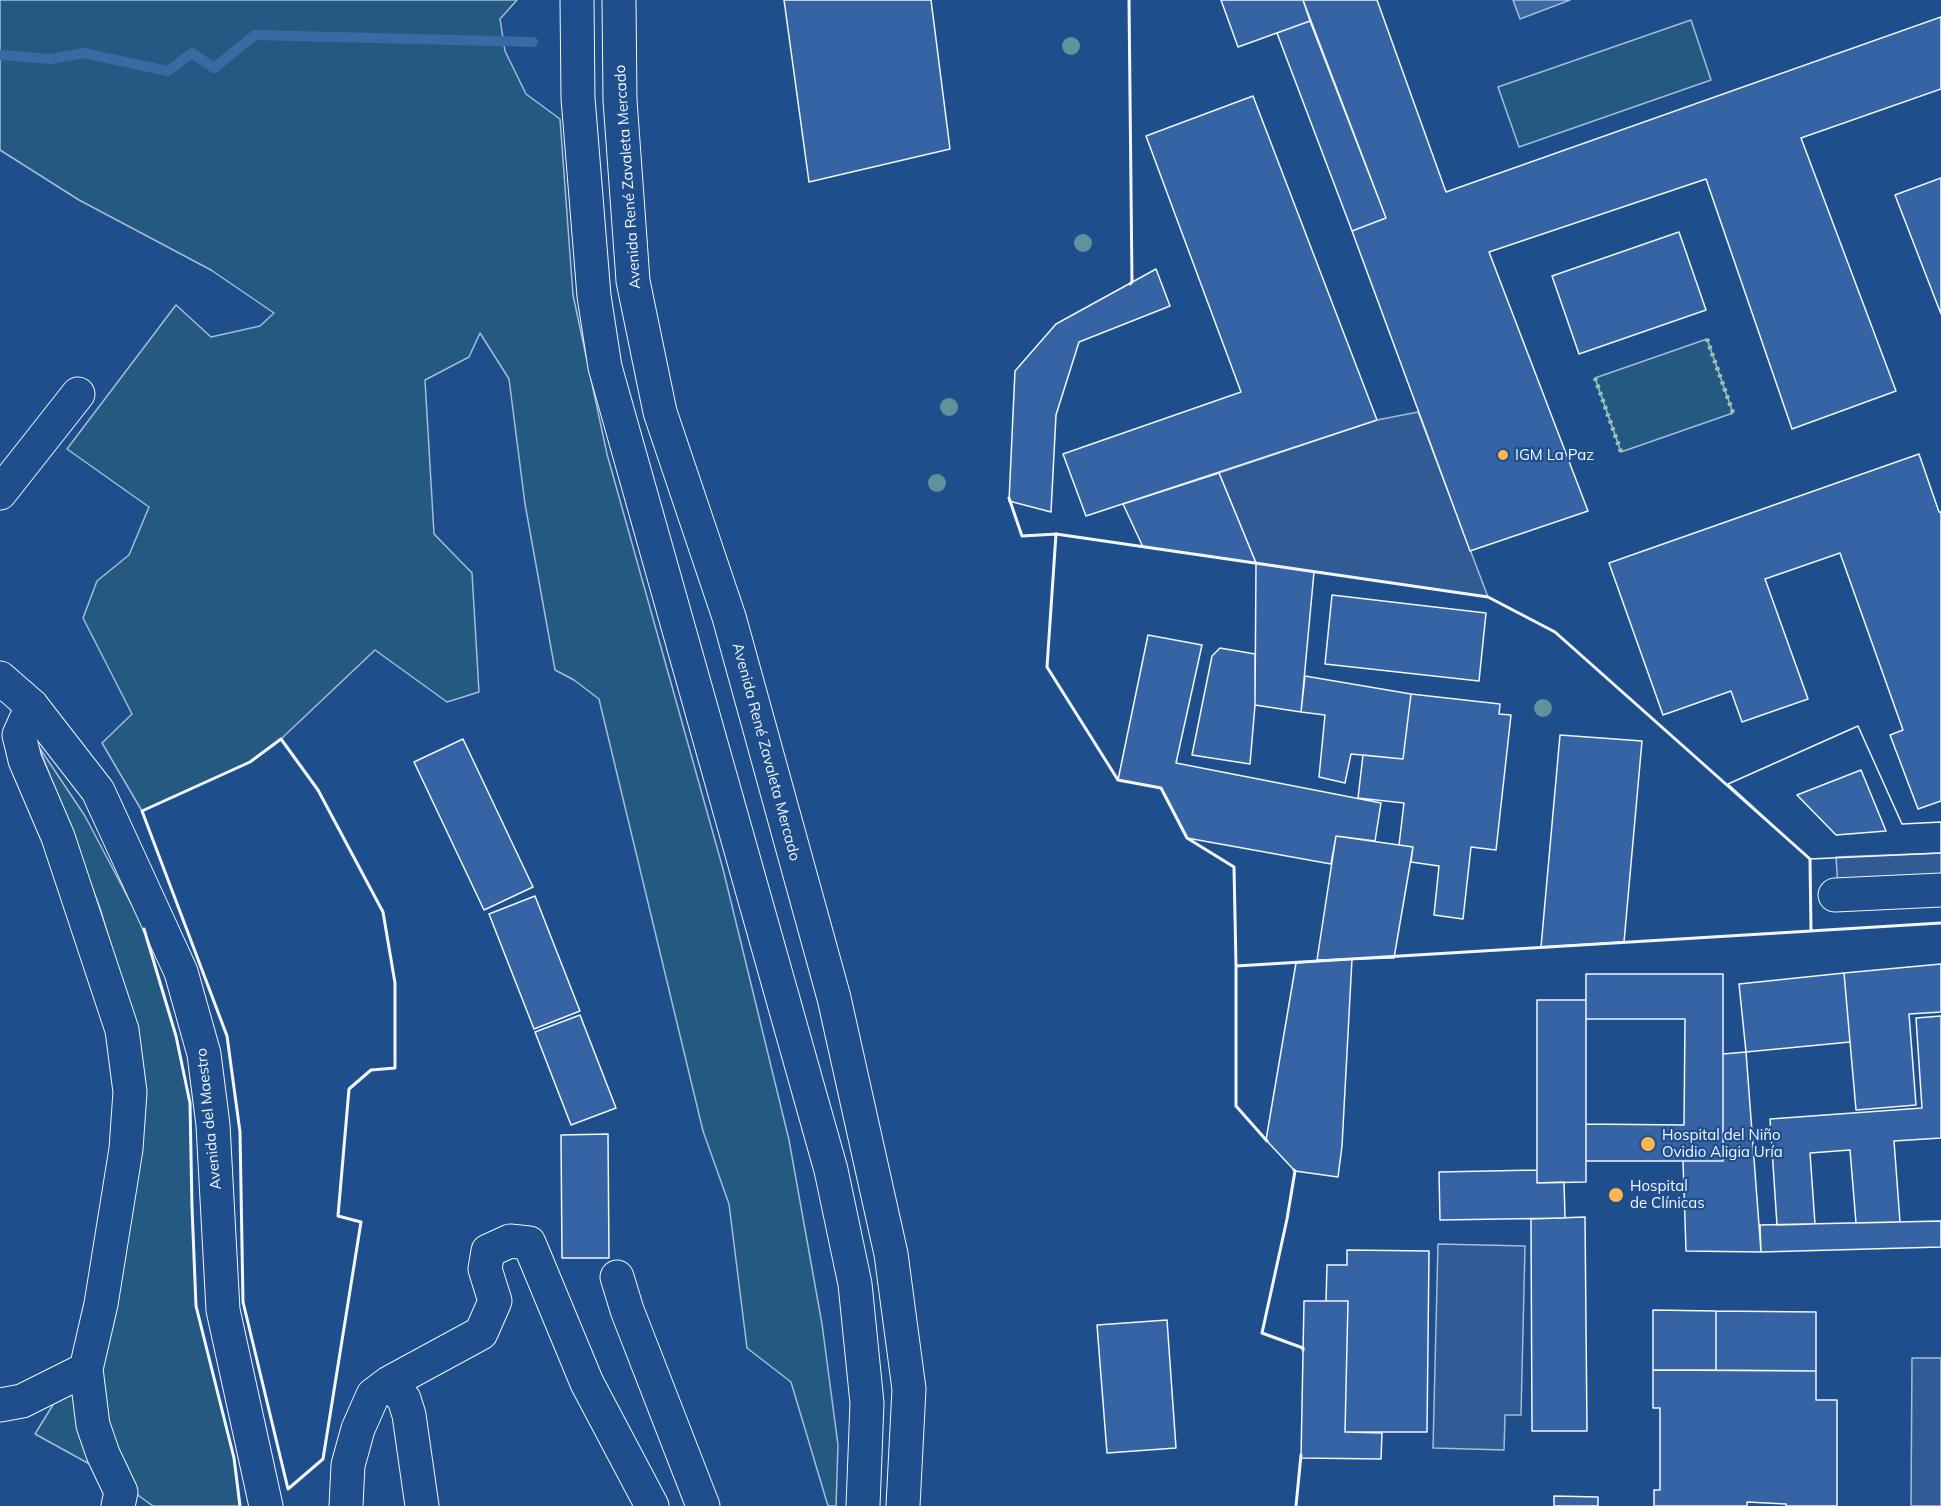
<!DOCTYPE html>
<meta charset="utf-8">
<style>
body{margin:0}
canvas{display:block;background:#1f4e8c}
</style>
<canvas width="1941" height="1506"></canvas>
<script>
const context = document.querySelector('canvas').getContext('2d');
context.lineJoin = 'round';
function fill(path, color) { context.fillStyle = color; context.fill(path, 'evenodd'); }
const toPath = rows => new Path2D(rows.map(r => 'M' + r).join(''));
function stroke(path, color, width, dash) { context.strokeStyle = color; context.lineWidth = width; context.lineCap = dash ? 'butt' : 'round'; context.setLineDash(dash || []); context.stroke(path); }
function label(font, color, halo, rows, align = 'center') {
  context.font = font + ' Mulish,sans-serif'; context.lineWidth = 4.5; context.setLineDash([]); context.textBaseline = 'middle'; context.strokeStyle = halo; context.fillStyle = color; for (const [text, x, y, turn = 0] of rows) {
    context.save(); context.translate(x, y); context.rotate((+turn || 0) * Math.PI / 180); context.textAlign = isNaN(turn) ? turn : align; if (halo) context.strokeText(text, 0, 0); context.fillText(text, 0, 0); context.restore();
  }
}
const green = toPath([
 [0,0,517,0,500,19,505,51,526,94,560,119,573,295,607,454,723,869,789,1140,822,1324,838,1445,836,1506,828,1506,791,1382,747,1348,729,1204,703,1131,599,699,574,680,555,670,525,504,509,379,480,333,469,357,425,380,434,534,472,573,479,692,447,702,375,650,281,739,250,762,142,811,102,743,132,714,83,618,97,581,129,555,149,507,67,449,176,305,211,337,260,326,274,313,211,270,79,200,0,150,0,0],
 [1691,20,1711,80,1519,147,1498,87,1691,20],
 [1707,339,1733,413,1621,452,1595,378,1707,339],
 [39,747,85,816,144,928,176,1036,190,1103,192,1207,196,1306,234,1458,240,1506,153,1506,113,1477,35,1434,59,1395,95,1361,137,1033,100,908,39,747]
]);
fill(green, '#245a82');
stroke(green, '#a8bbd7', 1.5);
const parking = toPath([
 [1418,412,1488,597,1256,563,1219,473,1377,420,1418,412],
 [1941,853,1941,884,1838,888,1836,857,1941,853],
 [1438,1244,1525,1246,1521,1415,1505,1415,1504,1450,1433,1448,1438,1244],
 [1912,1358,1941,1358,1941,1506,1911,1506,1912,1358]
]);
fill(parking, '#305b95');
stroke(parking, '#a8bbd7', 1.5);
const water = toPath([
 [1513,0,1570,0,1520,19,1513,0]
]);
fill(water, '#3b69a3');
stroke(water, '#a8bbd7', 1.5);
stroke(toPath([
 [0,55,51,59,83,53,168,71,192,53,214,68,255,35,533,42]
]), '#3b69a3', 10);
const building = toPath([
 [784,0,931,0,950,149,809,182,784,0],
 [1221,0,1303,0,1310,21,1238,47,1221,0],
 [1303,0,1377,0,1446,192,1941,17,1941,89,1801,138,1896,391,1792,429,1706,179,1489,252,1588,511,1470,551,1352,231,1386,218,1303,0],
 [1310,21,1386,218,1352,231,1277,33,1310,21],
 [1253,96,1377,420,1086,516,1063,454,1241,392,1146,136,1253,96],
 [1941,178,1941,314,1895,195,1941,178],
 [1679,232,1706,310,1579,354,1552,276,1679,232],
 [1156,269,1170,306,1079,342,1056,415,1051,512,1009,501,1015,371,1056,324,1156,269],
 [1919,454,1939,512,1941,512,1941,801,1918,809,1890,735,1903,730,1840,553,1765,579,1808,699,1742,722,1731,691,1663,715,1609,563,1919,454],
 [1219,473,1256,563,1143,547,1123,504,1219,473],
 [1256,563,1314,572,1301,712,1255,705,1256,563],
 [1332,595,1486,613,1479,681,1325,664,1332,595],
 [1148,635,1202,645,1176,763,1381,803,1375,841,1336,836,1331,864,1187,838,1161,788,1118,780,1148,635],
 [1220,648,1255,654,1255,705,1250,764,1192,755,1212,656,1220,648],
 [1305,676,1411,694,1403,759,1351,754,1345,783,1319,777,1325,715,1301,712,1305,676],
 [1411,694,1500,704,1499,714,1511,715,1496,850,1471,847,1463,919,1434,915,1439,866,1411,862,1413,847,1399,845,1404,803,1358,798,1363,755,1403,759,1411,694],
 [1858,726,1902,824,1941,822,1941,853,1810,859,1728,784,1858,726],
 [1861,770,1886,831,1836,835,1797,795,1861,770],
 [1858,726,1902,824,1941,822,1941,853,1810,859,1728,784,1858,726],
 [1560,735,1642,741,1624,942,1541,947,1560,735],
 [463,739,533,887,484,910,414,762,463,739],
 [1336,836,1413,847,1394,958,1317,960,1336,836],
 [535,896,580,1011,534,1029,489,914,535,896],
 [1352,959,1342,1146,1338,1177,1295,1171,1266,1140,1296,963,1352,959],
 [1941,964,1941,1012,1909,1014,1916,1105,1856,1110,1844,973,1941,964],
 [1844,973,1850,1042,1746,1052,1739,984,1844,973],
 [1586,974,1723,974,1723,1161,1586,1161,1586,1124,1684,1125,1685,1019,1586,1019,1586,974],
 [1537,1000,1586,1000,1586,1182,1537,1183,1537,1000],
 [580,1015,616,1108,571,1125,535,1032,580,1015],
 [1941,1016,1941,1138,1894,1141,1900,1222,1856,1223,1850,1150,1810,1153,1815,1224,1777,1225,1770,1119,1922,1108,1916,1018,1941,1016],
 [1746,1052,1761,1252,1686,1251,1683,1161,1723,1161,1723,1054,1746,1052],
 [608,1134,609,1258,562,1258,561,1135,608,1134],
 [1537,1170,1537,1183,1564,1182,1565,1218,1440,1220,1439,1172,1537,1170],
 [1585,1217,1587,1431,1532,1431,1531,1219,1585,1217],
 [1941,1221,1941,1247,1761,1252,1760,1225,1941,1221],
 [1347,1250,1429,1251,1427,1432,1345,1432,1348,1301,1326,1301,1327,1265,1347,1265,1347,1250],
 [1304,1301,1348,1301,1345,1432,1382,1433,1381,1459,1301,1458,1304,1301],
 [1653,1310,1716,1311,1716,1370,1653,1370,1653,1310],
 [1716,1311,1816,1312,1816,1371,1716,1370,1716,1311],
 [1167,1320,1176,1448,1107,1453,1097,1325,1167,1320],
 [1653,1370,1816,1371,1816,1400,1837,1400,1837,1506,1786,1506,1786,1504,1747,1502,1747,1506,1654,1506,1654,1490,1660,1490,1660,1408,1653,1408,1653,1370],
 [1554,1496,1598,1497,1598,1506,1554,1506,1554,1496]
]);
fill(building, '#3563a3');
stroke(building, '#f2f6ff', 1.5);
const minor = toPath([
 [0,493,78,394],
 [32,706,19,735,25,760,58,837,122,1030,130,1092,126,1149,101,1304,86,1369,93,1425,103,1454,121,1492,118,1506],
 [1835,895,1941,890],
 [617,1277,627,1310,703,1506],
 [389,1383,404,1399,409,1415,422,1506],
 [0,1405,22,1401,86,1369],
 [346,1506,348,1465,358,1429,373,1395,389,1383,481,1333,495,1301,485,1269,488,1251,510,1241,529,1243,587,1383,652,1506]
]);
const major = toPath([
 [577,0,578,98,594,296,605,367,831,1170,855,1284,867,1403,863,1506],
 [619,0,620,100,633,281,660,412,729,617,834,998,891,1254,909,1389,903,1506],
 [0,678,32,706,98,791,181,972,204,1054,213,1125,223,1310,266,1506]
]);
stroke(minor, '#f2f6ff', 35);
stroke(major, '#f2f6ff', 35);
stroke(minor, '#1f4e8c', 33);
stroke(major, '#1f4e8c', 33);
stroke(toPath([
 [1707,339,1733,413],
 [1595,378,1621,452]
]), '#97c8a6', 4.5, [3, 4.5]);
stroke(toPath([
 [1129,0,1132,282,1130,284],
 [1009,498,1022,536,1057,534],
 [1056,534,1488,597,1555,632,1810,859,1811,931,1236,966,1234,867,1187,838,1161,788,1118,780,1047,667,1056,534],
 [281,739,318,790,383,912,395,983,395,1068,371,1070,349,1089,338,1216,361,1222,323,1459,288,1489,243,1302,240,1132,227,1036,142,811,250,762,281,739],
 [144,929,176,1036,190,1103,192,1207,196,1306,234,1458,240,1506],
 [1810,931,1941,923],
 [1238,966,1236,966,1236,1106,1267,1141],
 [1294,1170,1295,1171,1287,1219,1262,1333,1303,1348,1303,1350],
 [1296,1506,1301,1455]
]), '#f2f6ff', 3);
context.fillStyle = '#61919a';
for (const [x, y] of [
 [1071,46],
 [1083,243],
 [949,407],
 [937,483],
 [1543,708]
]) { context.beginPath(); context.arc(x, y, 9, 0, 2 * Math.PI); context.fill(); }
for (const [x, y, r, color] of [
 [1503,455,6,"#ffb74d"],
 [1648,1144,8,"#ffb74d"],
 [1616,1195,8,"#ffb74d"]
]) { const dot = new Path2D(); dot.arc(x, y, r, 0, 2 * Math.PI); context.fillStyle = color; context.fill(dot); stroke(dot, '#1f4e8c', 2); }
label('15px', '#f2f6ff', '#1f4e8c', [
 ["Avenida René Zavaleta Mercado",628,177,-94],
 ["Avenida René Zavaleta Mercado",766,752,75],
 ["Avenida del Maestro",209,1119,-96]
]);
label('15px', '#f2f6ff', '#1f4e8c', [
 ["IGM La Paz",1515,455],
 ["Hospital del Niño",1662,1135],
 ["Ovidio Aligia Uría",1662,1152],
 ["Hospital",1630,1186],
 ["de Clínicas",1630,1203]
], 'left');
</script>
